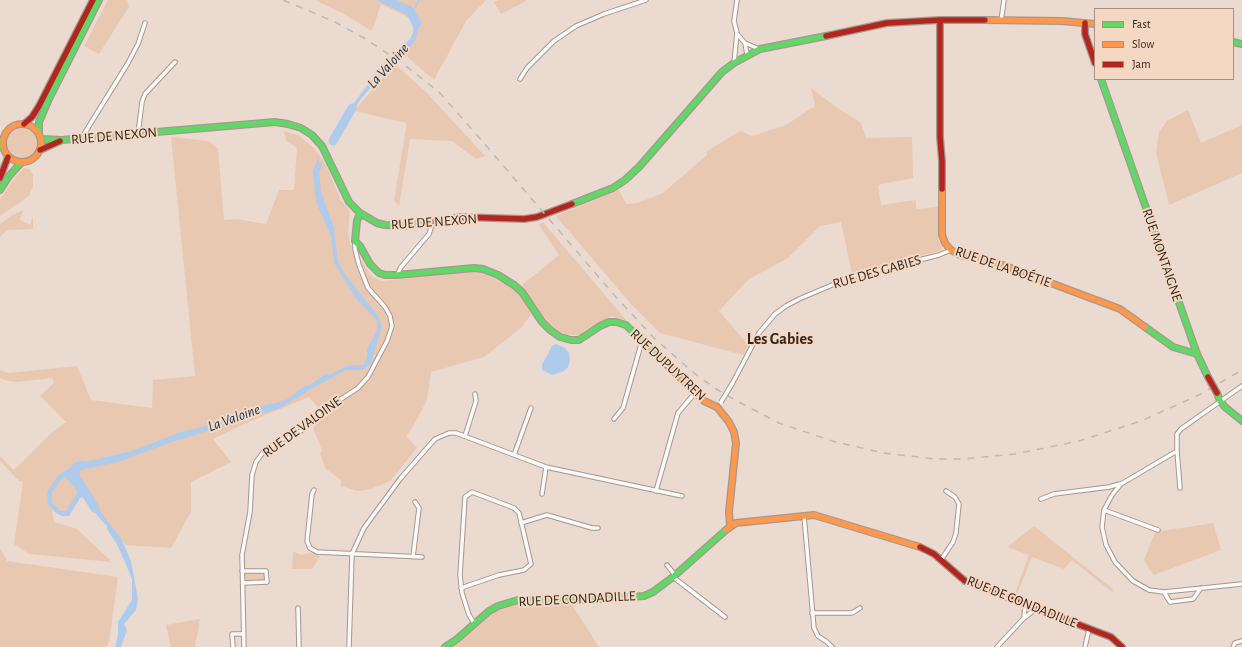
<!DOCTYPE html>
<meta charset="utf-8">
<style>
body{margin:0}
#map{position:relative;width:1242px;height:647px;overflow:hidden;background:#eadacf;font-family:"Alegreya Sans",sans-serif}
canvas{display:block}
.legend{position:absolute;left:1094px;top:8px;width:140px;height:72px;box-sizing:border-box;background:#f5d8c4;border:1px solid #a79182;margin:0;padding:5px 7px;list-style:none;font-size:12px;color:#31271f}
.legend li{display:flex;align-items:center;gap:8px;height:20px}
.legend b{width:20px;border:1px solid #a79182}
</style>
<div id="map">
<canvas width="1242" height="647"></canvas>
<ul class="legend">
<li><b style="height:5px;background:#63d668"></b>Fast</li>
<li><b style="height:5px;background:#ff974d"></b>Slow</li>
<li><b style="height:5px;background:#b3261e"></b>Jam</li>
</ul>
</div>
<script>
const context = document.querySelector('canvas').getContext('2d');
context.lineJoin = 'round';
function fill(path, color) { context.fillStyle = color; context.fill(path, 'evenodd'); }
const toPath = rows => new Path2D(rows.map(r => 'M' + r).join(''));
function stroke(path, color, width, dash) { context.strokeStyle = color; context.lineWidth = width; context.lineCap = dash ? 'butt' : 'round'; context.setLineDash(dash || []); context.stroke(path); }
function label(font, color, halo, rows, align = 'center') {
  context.font = font + ' "Alegreya Sans",sans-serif'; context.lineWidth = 4; context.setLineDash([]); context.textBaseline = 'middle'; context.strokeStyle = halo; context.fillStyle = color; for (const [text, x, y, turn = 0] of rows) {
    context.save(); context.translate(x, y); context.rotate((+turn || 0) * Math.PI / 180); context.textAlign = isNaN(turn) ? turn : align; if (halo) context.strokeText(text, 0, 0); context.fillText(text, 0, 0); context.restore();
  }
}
fill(toPath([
 [108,0,127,0,129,7,99,54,84,46],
 [315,0,486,0,466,21,434,80,403,53,414,37,412,19,381,4,372,31,342,13],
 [499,0,525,0,526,1,501,14,494,2],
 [395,64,427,93,485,156,476,159,452,141,410,139,399,206,394,200,407,123,354,111],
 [811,88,836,107,861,123,866,138,912,137,913,178,878,185,881,205,916,200,916,209,938,207,938,238,942,250,852,274,841,222,820,226,788,258,749,279,719,311,749,346,743,355,660,333,631,304,556,216,619,190,626,204,638,203,663,193,707,155,707,151,740,131,752,136,786,125,815,106],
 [1188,110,1201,143,1242,125,1242,173,1169,205,1156,153,1159,132,1167,121],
 '7 143a15 15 0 1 1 30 0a15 15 0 1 1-30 0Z',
 [284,131,298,135,314,148,326,165,341,201,350,211,348,231,350,244,372,277,382,281,478,271,516,290,559,255,539,225,543,222,627,321,611,316,587,329,581,335,564,335,532,313,522,327,484,357,431,372,427,400,413,427,406,436,417,448,390,481,371,489,357,491,341,486,341,480,326,469,320,454,322,450,313,428,325,415,309,397,249,422,213,439,231,462,191,482,191,512,171,548,126,545,65,475,62,480,65,477,79,492,66,511,61,511,52,502,52,493,56,487,50,494,54,522,77,529,112,562,29,554,14,544,23,482,19,481,0,461,0,456,14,470,51,433,66,422,40,396,54,383,52,378,17,382,8,381,0,378,0,370,8,373,77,366,91,400,152,408,153,380,195,376,171,137,209,141,218,149,224,220,237,219,266,224,279,190,294,190,297,148,286,141],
 [24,168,29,169,33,175,33,187,29,196,0,216,0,199,15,178],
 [23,210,20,220,30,225,33,216,33,229,7,230,0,237,0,224,11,216],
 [1213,523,1221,550,1154,575,1149,569,1144,560,1155,532],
 [1034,526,1113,589,1112,592,1072,560,1064,569,1032,557,1016,597,1014,596,1029,555,1007,547],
 [0,548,7,561,118,577,109,643,106,647,0,647],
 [293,551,300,555,312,553,320,556,312,569,292,569],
 [245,573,264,573,264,580,246,580],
 [515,603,571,603,599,647,448,647,491,613,502,607],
 [200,619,195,647,171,647,166,625]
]), '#e9c8b1');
fill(toPath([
 [377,0,388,0,414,15,417,21,418,28,416,39,408,50,385,70,360,100,354,111,347,118,344,116,378,71,388,59,410,39,413,33,414,24,411,17],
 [318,159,322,165,319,172,321,192,334,228,338,262,344,273,378,316,381,324,381,329,371,364,362,370,346,370,311,389,300,396,278,409,245,418,217,428,169,443,118,462,72,472,69,476,96,506,121,538,131,561,138,599,136,610,124,624,127,630,121,647,115,647,118,635,118,622,132,600,132,579,118,546,107,529,107,526,100,519,83,497,80,498,69,516,62,516,56,513,48,504,47,492,57,477,69,468,80,463,132,451,178,433,226,421,253,408,283,401,289,398,303,387,311,384,326,374,331,374,347,366,363,365,367,357,367,349,377,330,377,321,356,298,334,263,331,236,318,207,315,194,313,170],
 [65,477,78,492,66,511,61,511,52,502,52,493,60,481],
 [556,344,565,348,569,353,570,361,568,367,564,371,552,375,542,370,542,365,552,346]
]), '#aecbec');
stroke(toPath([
 [412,14,419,0]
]), '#aecbec', 1.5);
stroke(toPath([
 [386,0,410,11,417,24],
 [333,141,352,108],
 [82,465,76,467,75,476,95,508]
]), '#aecbec', 9);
const street = toPath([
 [1001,21,1004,0],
 [737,34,745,43,759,49],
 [745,43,747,55],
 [734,63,737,33,734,21,737,0],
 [520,79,527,68,554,41,576,26,604,14,646,0],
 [138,134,142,102,145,94,175,62],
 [81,139,128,63,138,44,145,23],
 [397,275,401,267,429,234,431,228,432,221],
 [732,384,759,333,775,314,786,306,799,299,851,277,939,255,951,250],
 [1242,386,1181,429,1177,434,1177,451,1121,484,1112,495,1104,510,1102,527,1106,545,1115,562,1133,581,1149,590,1164,592,1242,584],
 [614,419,623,408,642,341],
 [465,436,476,401,475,394],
 [1177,451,1180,488],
 [514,455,531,408],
 [314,490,312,494,307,541,310,548,317,552,422,557],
 [656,491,678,413,695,393],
 [542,494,546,467],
 [1041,499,1054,494,1109,487,1120,484],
 [1104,510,1158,530],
 [804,516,814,628,818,636,827,642,832,647],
 [521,523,547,515,592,528,598,528],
 [413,557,419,508,415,502],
 [941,560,953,542,956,533,959,504,955,497,946,491],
 [667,565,675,575],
 [242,571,266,571,267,582,243,583],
 [673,577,725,617],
 [461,588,499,575,524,570,531,564,519,513,514,508,472,492,465,497,460,575,462,593,469,615,474,623],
 [1164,592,1170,602,1193,599,1201,588],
 [1025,604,1024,618,1037,608],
 [298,608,299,647],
 [812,613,852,613,860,608],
 [233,647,232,634,243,634],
 [244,647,242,555,250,512,252,475,256,462,264,451,277,442,301,431,318,414,358,388,368,377,387,341,392,326,390,316,385,307,368,288,359,265,355,249,355,242],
 [349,647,352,554,364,528,400,479,435,439,449,433,456,433,546,467,682,496],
 [997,647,1024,618],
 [1085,647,1089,629],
 [1233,647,1235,643,1242,641]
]);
const fast = toPath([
 [1233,42,1242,44],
 [1101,79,1197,354,1208,377],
 [39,134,39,122,49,99,99,0],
 [41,139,62,140,275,122,288,124,301,128,312,135,322,146,349,202,360,213,377,223,385,225,405,226,425,223],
 [0,141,3,140],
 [0,147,3,148],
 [0,190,9,176,21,163],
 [572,204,613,188,625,180,639,167,722,72,734,63,760,49,826,36],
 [360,213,357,221,355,241,360,246,370,264,379,273,385,275,397,275,474,268,483,269,498,275,514,285,522,292,542,322,550,330,560,337,571,340,579,340,600,326,609,322,616,322,626,325,666,364],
 [1145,327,1173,347,1197,354],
 [1217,393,1220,401,1225,407,1242,421],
 [445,647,457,639,489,611,498,606,518,600,582,600,644,596,653,592,673,577,726,530]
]);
const slow = toPath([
 [985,20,1062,21,1095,24],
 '3 143a19 19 0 1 1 38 0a19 19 0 1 1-38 0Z',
 [942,189,942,235,945,243,951,250,960,255,992,261,1120,309,1145,327],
 [666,364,704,401,717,407,729,422,734,432,736,443,729,512,730,526],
 [726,530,736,523,814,515,920,547]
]);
const jam = toPath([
 [940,20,940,137,942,161,942,189],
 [1085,23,1085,34,1095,63],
 [826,36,887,23,940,20,985,20],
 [24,124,32,117,39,106,93,0],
 [40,150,60,141],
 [0,178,8,157],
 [425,223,461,217,524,219,537,217,572,204],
 [920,547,934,554,965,581,1111,637,1122,647]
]);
stroke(street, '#a49890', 5.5);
stroke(fast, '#a49890', 8);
stroke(slow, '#a49890', 8);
stroke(jam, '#a49890', 8);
stroke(street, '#fcf9f8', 3.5);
stroke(fast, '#63d668', 5.5);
stroke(slow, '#ff974d', 5.5);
stroke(jam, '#b3261e', 5.5);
stroke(toPath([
 [283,0,335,22,364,38,402,63,439,92,477,135,615,296,654,338,694,373,716,389,735,400,779,423,832,441,883,453,935,459,962,459,1015,454,1079,441,1141,421,1201,394,1242,370]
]), '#bdb9b6', 1.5, [7, 7]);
const streetBridge = toPath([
 [721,402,732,384]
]);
const jamBridge = toPath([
 [1208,377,1217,393]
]);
stroke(streetBridge, '#a49890', 5.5, []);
stroke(jamBridge, '#a49890', 8, []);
stroke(streetBridge, '#fcf9f8', 3.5);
stroke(jamBridge, '#b3261e', 5.5);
label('14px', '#31271f', '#f5d8c4', [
 ["RUE DE NEXON",114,136,-5],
 ["RUE DE NEXON",434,222,-4],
 ["RUE MONTAIGNE",1162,255,71],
 ["RUE DE LA BOÉTIE",1003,267,19],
 ["RUE DES GABIES",877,272,-16],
 ["RUE DUPUYTREN",668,365,43],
 ["RUE DE VALOINE",302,427,-36],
 ["RUE DE CONDADILLE",577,599,-3],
 ["RUE DE CONDADILLE",1022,602,22]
]);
label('italic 15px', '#0f3152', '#f5d8c4', [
 ["La Valoine",388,66,-48],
 ["La Valoine",234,418,-20]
]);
label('bold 16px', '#31271f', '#f5d8c4', [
 ["Les Gabies",780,339]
]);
</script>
